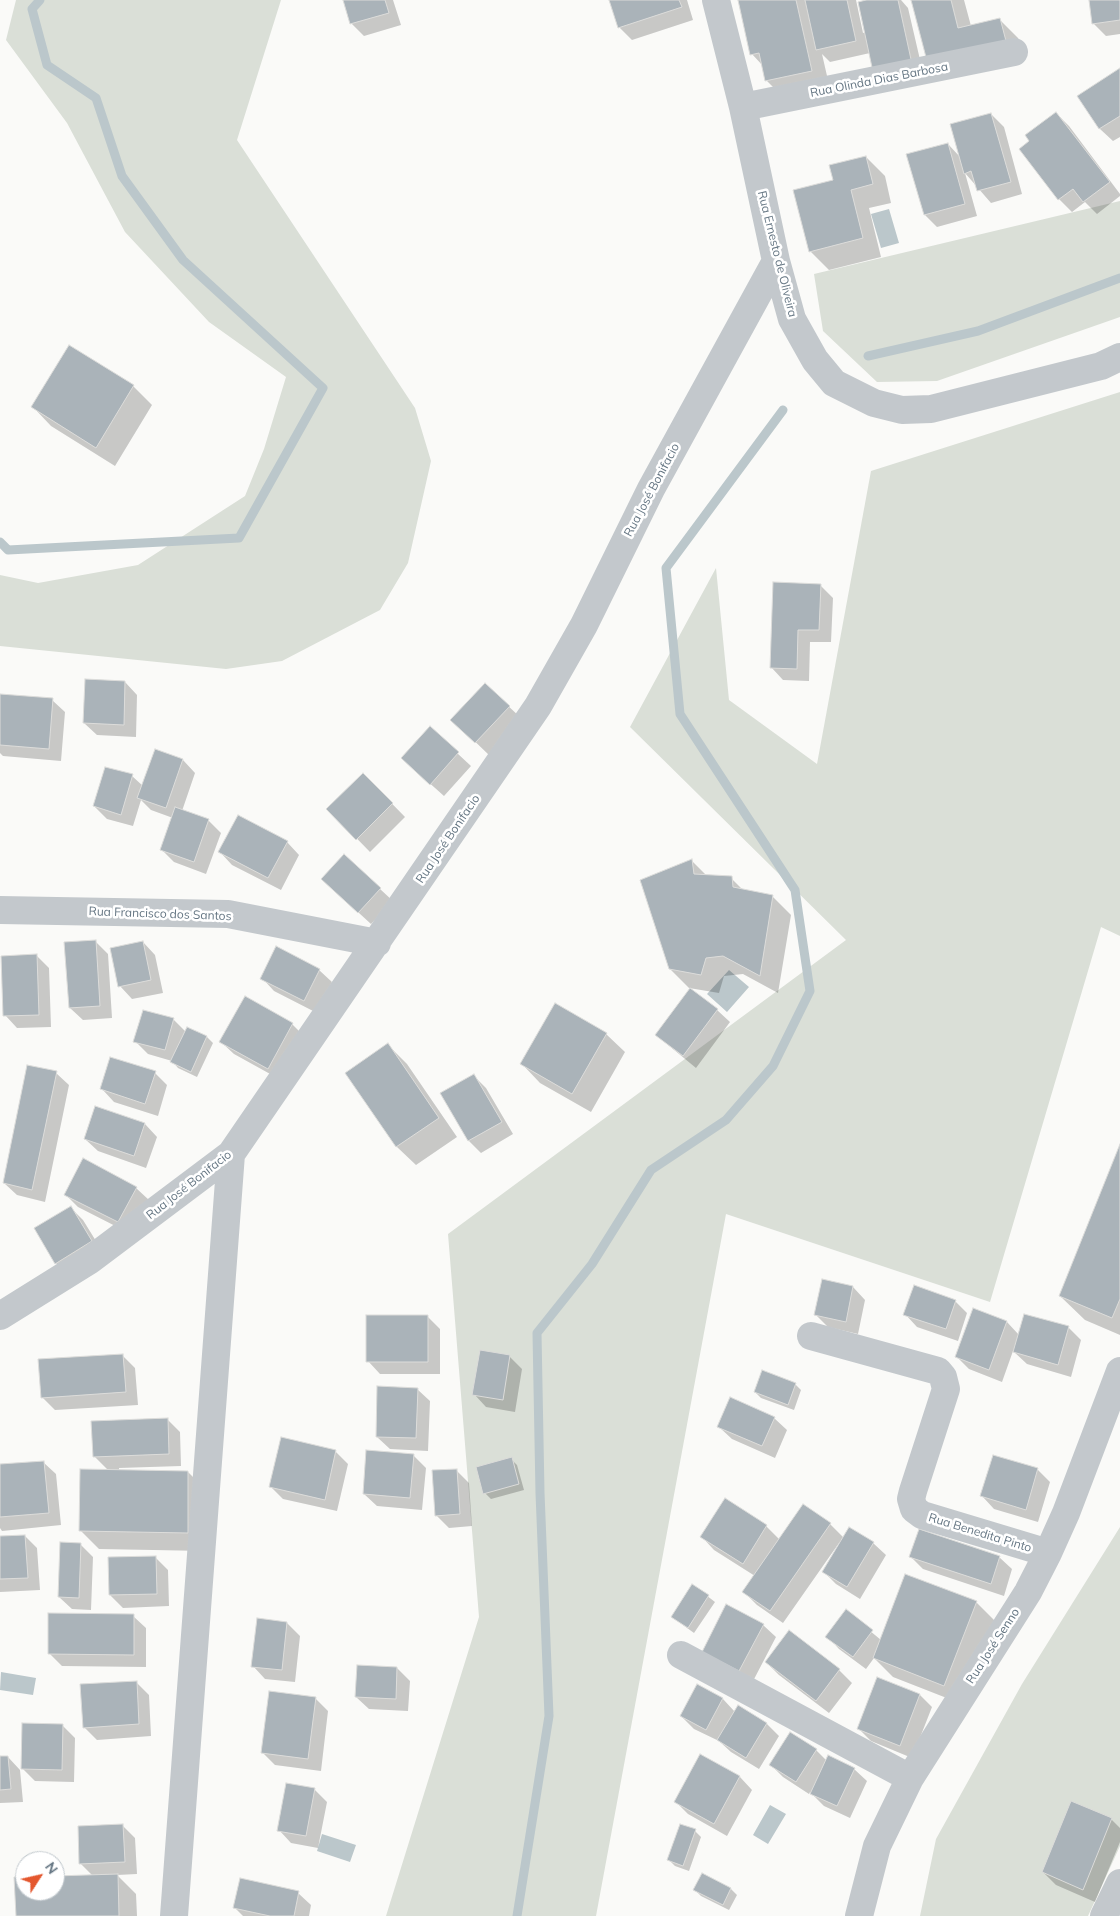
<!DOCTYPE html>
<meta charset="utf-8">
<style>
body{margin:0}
#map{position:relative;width:1120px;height:1916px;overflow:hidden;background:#fafaf8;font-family:Mulish,sans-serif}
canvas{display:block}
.north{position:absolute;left:15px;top:1851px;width:50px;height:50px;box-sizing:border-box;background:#fff;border:1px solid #c1c8cd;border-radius:50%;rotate:55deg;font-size:14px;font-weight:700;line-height:20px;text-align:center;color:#657683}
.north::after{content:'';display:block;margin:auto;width:18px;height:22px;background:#e4572e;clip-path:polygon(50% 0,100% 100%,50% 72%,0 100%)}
</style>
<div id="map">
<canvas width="1120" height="1916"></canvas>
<div class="north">N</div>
</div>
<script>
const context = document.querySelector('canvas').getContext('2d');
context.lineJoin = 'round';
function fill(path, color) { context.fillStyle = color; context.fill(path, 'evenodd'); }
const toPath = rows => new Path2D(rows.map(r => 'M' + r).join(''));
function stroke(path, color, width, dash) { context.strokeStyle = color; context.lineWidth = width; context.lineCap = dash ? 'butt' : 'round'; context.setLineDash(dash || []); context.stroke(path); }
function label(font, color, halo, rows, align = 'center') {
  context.font = font + ' Mulish,sans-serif'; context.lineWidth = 5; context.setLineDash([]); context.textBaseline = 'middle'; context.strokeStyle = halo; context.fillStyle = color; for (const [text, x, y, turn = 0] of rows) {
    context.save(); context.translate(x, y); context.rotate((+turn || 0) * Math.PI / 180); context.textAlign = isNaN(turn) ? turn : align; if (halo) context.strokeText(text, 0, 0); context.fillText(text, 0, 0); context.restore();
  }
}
fill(toPath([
 [16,0,281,0,237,140,415,408,431,461,408,563,380,610,282,661,226,669,0,646,0,575,38,583,138,565,245,496,264,449,286,377,209,322,125,232,67,123,6,40],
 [1120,201,1120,317,937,381,877,382,823,331,814,274],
 [1120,392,1120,936,1101,927,990,1302,726,1214,596,1916,386,1916,479,1617,448,1234,846,940,630,727,716,568,729,700,817,764,871,471],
 [1120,1527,1120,1846,1088,1916,920,1916,936,1839,1022,1684]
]), '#dadfd7');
fill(toPath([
 [889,209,899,243,881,248,871,214],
 [729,970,749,987,727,1012,707,994],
 [1,1672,36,1678,33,1695,0,1690],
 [770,1805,786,1814,768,1844,753,1835],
 [322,1834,356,1845,350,1862,317,1851]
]), '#bbc7cb');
fill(toPath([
 [344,0,393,0,401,25,364,36,351,23],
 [610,0,687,0,693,20,632,40,619,27],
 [739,0,856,0,863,33,866,32,872,0,901,0,908,8,924,77,870,53,830,62,822,54,830,89,785,99,766,80,763,66,752,54],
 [912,0,964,0,971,26,999,19,1018,38,1024,59,946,79],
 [1090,0,1120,0,1120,34,1106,36,1093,23],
 [1120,70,1120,137,1113,141,1100,129,1079,96],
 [1056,113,1069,126,1120,194,1120,196,1097,214,1085,202,1072,212,1059,199,1021,149,1031,141],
 [991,114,1004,127,1022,194,991,203,965,173,977,216,937,227,925,215,948,144,960,157],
 [866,157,885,176,891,203,869,208,881,257,829,270,810,251,834,181],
 [70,347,133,386,152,405,115,466,51,426,33,407],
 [820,585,833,598,831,642,810,642,809,681,783,680,771,667],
 [125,682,137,695,136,737,97,735,84,723],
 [485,684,522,719,489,755,465,732],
 [0,695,52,700,65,712,61,761,3,756,0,753],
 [430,728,471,766,444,796,416,771],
 [183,760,195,773,182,811,208,820,221,833,206,874,174,862,162,850,173,818,151,810,141,800,133,826,107,819,94,806,132,776,143,786],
 [363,774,405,817,370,852,328,809],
 [287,842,299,855,281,890,232,865,220,852],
 [691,860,707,876,731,878,744,891,772,896,791,915,778,993,743,974,724,976,719,993,689,988,670,969],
 [380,889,393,901,371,924,335,891],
 [95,941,108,954,112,1018,83,1020,70,1008],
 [143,942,155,955,163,993,132,999,120,986],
 [37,956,49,968,51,1027,17,1028,5,1015],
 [319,970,332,982,317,1013,274,991,262,978],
 [717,1010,730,1022,696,1068,656,1035],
 [173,1019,186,1032,187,1028,207,1037,213,1043,197,1077,178,1068,172,1061,148,1054,135,1041],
 [292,1024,305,1037,281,1080,234,1054,221,1042],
 [606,1034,625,1052,591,1112,540,1083,522,1064],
 [388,1045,407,1064,457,1137,416,1165,397,1147,347,1073],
 [56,1073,69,1085,45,1202,17,1195,4,1183],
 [155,1073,167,1085,158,1116,114,1102,102,1089],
 [474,1076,486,1088,513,1134,481,1153,469,1141],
 [145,1124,157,1137,146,1168,98,1151,85,1139],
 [1120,1148,1120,1335,1085,1320,1060,1296],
 [136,1188,149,1200,131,1234,78,1207,66,1195],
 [71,1208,83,1220,104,1254,68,1275,56,1263],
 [823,1281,853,1287,865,1300,858,1334,828,1327,816,1315],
 [955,1301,967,1313,958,1341,917,1327,905,1314],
 [428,1317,440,1329,440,1374,380,1374,368,1361],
 [1007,1322,1019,1335,1068,1327,1081,1340,1071,1377,1027,1364,1013,1351,1002,1382,969,1369,957,1357],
 [122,1355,135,1368,138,1405,55,1410,42,1397],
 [510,1357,522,1369,515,1412,486,1407,474,1394],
 [795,1384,801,1390,794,1410,761,1398,755,1392],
 [417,1389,430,1401,428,1451,390,1449,377,1437],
 [774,1418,787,1430,775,1458,732,1439,719,1427],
 [167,1419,180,1432,181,1466,119,1468,119,1470,188,1472,207,1491,206,1551,99,1549,80,1530,108,1470,94,1456],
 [335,1451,348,1464,337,1511,283,1499,271,1487],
 [413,1455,426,1468,422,1510,377,1506,364,1494],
 [994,1456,1038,1470,1050,1482,1038,1522,994,1509,982,1496],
 [511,1459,517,1465,524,1490,491,1499,485,1493],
 [43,1462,56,1474,61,1525,2,1531,0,1528,0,1466],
 [457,1471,469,1483,472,1526,449,1528,436,1515],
 [725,1500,766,1526,780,1540,804,1506,830,1524,844,1538,873,1543,886,1555,860,1599,836,1584,824,1572,840,1544,839,1543,783,1623,757,1605,744,1592,755,1576,714,1550,702,1537],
 [25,1536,37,1548,40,1590,0,1592,0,1537],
 [80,1544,93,1557,91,1610,72,1609,59,1597],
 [155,1557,168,1570,169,1606,123,1608,110,1595],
 [911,1557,999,1557,1012,1569,1004,1596,923,1569],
 [693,1585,715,1602,694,1633,672,1617],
 [976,1602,995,1621,962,1704,893,1677,874,1658,866,1669,839,1649,827,1636,846,1611,881,1640],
 [133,1616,146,1628,146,1667,62,1666,49,1653],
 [287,1623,300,1636,295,1682,265,1679,253,1666],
 [763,1625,776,1637,752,1683,716,1664],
 [766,1662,839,1670,852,1683,829,1713,779,1675],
 [397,1668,410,1681,408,1711,369,1709,356,1697],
 [878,1678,920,1695,932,1707,912,1758,871,1741,858,1728],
 [136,1682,149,1695,151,1736,97,1740,84,1727],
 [698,1685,723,1699,735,1712,739,1707,767,1724,779,1736,759,1769,731,1752,719,1741,694,1729,681,1716],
 [316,1699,328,1711,321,1771,275,1765,262,1752],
 [62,1725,75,1738,74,1782,35,1781,23,1769],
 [816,1750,827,1761,854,1769,867,1781,850,1818,824,1806,810,1792,809,1794,783,1777,771,1765],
 [701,1755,740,1777,752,1790,727,1836,688,1814,675,1801],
 [8,1757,20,1770,23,1802,0,1803,0,1758],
 [314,1789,327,1802,318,1848,291,1843,279,1830],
 [1111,1819,1120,1828,1120,1842,1095,1902,1056,1885,1043,1872],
 [122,1825,135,1838,137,1874,117,1875,136,1894,137,1916,17,1916,25,1878,25,1891,55,1891,55,1877,93,1876,80,1863],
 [695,1831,701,1837,689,1871,675,1866,669,1860],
 [702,1874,731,1889,737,1895,729,1910,701,1896,695,1890],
 [298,1893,311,1905,309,1916,243,1916,235,1908]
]), '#0003');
stroke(toPath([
 [868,356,978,331,1120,278],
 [0,542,8,550,239,538,323,388,183,260,122,176,96,98,47,65,32,9,40,0],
 [517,1916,549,1716,540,1493,537,1333,592,1264,651,1170,726,1120,773,1066,810,991,795,890,680,714,666,568,783,410]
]), '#bbc7cb', 9);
const building = toPath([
 [343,0,385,0,389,13,350,24,343,0],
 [609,0,679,0,682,7,618,28,609,0],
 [738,0,796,0,812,71,765,81,759,53,750,55,738,0],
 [805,0,847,0,856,41,816,50,805,0],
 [866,0,898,0,912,64,873,72,858,2,866,0],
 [911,0,951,0,958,28,1000,18,1006,41,927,61,911,0],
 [1089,0,1120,0,1120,20,1092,24,1089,0],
 [1120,68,1120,116,1099,129,1077,96,1120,68],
 [1056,112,1110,182,1083,202,1073,189,1058,200,1019,149,1029,141,1025,135,1056,112],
 [991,113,1011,182,977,191,971,171,964,174,950,124,991,113],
 [948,143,965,204,924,215,906,154,948,143],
 [866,156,873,184,851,190,863,238,809,252,793,190,833,180,829,165,866,156],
 [69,345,134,385,96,448,31,407,69,345],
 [773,582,821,584,819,630,798,630,797,669,770,668,773,582],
 [85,679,125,681,124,725,83,723,85,679],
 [485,683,510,706,475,743,450,720,485,683],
 [0,694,53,698,49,749,0,745,0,694],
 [430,726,459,752,430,785,401,758,430,726],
 [155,749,183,759,166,808,137,798,155,749],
 [105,767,133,774,121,815,93,806,105,767],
 [363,773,393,803,356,840,326,809,363,773],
 [175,807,209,819,194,862,160,850,175,807],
 [238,815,288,841,268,878,218,852,238,815],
 [344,854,381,888,358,913,321,879,344,854],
 [692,859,694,874,732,876,733,887,773,895,760,976,723,956,706,958,701,975,669,969,640,880,692,859],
 [96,940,100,1006,69,1008,64,942,96,940],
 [143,941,151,980,118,987,110,948,143,941],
 [276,946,320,969,304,1001,260,979,276,946],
 [37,954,39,1015,3,1016,1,956,37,954],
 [690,988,718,1009,683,1056,655,1035,690,988],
 [245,996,293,1023,268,1069,219,1042,245,996],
 [555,1003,607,1033,572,1094,520,1064,555,1003],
 [143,1010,174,1018,165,1050,133,1042,143,1010],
 [187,1027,207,1036,191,1072,170,1062,187,1027],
 [388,1043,439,1118,396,1147,345,1073,388,1043],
 [110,1057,156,1071,145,1104,100,1089,110,1057],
 [27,1065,57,1071,32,1190,3,1183,27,1065],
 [474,1074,502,1122,468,1141,440,1093,474,1074],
 [95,1106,145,1123,134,1156,84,1139,95,1106],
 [1120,1144,1120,1299,1112,1318,1059,1296,1120,1144],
 [83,1158,137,1187,118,1222,64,1195,83,1158],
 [71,1206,92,1241,55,1264,34,1228,71,1206],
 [822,1279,853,1286,846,1322,814,1315,822,1279],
 [914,1285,956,1300,946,1329,903,1315,914,1285],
 [973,1308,1007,1321,989,1370,955,1357,973,1308],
 [1024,1314,1069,1326,1058,1365,1013,1352,1024,1314],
 [366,1315,428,1315,428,1362,366,1362,366,1315],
 [480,1350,510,1355,503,1400,472,1395,480,1350],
 [123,1354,126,1392,41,1398,38,1359,123,1354],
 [762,1370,796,1383,788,1405,754,1392,762,1370],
 [377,1386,418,1388,416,1438,376,1437,377,1386],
 [730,1397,775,1417,762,1446,717,1427,730,1397],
 [168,1418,169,1454,93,1457,91,1421,168,1418],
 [281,1437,336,1450,325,1500,269,1487,281,1437],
 [366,1450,414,1454,410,1498,363,1494,366,1450],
 [993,1455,1038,1468,1026,1510,980,1496,993,1455],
 [512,1457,519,1484,483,1494,476,1467,512,1457],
 [44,1461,49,1513,0,1517,0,1464,44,1461],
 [80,1469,188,1471,188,1533,79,1531,80,1469],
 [457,1469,460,1514,435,1516,432,1470,457,1469],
 [725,1498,767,1525,743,1564,700,1537,725,1498],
 [803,1504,831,1523,770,1611,742,1592,803,1504],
 [849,1527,874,1542,847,1587,822,1572,849,1527],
 [919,1529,1000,1556,991,1584,909,1557,919,1529],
 [25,1535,28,1578,0,1579,0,1536,25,1535],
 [60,1542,81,1543,79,1598,58,1597,60,1542],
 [156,1556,157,1594,109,1595,108,1557,156,1556],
 [905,1574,977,1601,944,1686,873,1658,905,1574],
 [692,1584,709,1595,688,1628,671,1617,692,1584],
 [726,1604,764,1624,739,1671,702,1652,726,1604],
 [846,1609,873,1630,853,1657,825,1637,846,1609],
 [48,1613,134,1614,134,1655,48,1654,48,1613],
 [257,1618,287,1622,282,1670,251,1667,257,1618],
 [789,1630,840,1669,816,1701,765,1662,789,1630],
 [357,1665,397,1667,396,1699,355,1697,357,1665],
 [877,1677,920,1694,900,1746,857,1729,877,1677],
 [137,1681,139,1724,83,1728,80,1684,137,1681],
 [697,1684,723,1698,706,1730,680,1716,697,1684],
 [269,1691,316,1697,308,1759,261,1753,269,1691],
 [738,1705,767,1723,746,1758,717,1740,738,1705],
 [22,1723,63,1724,62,1770,21,1769,22,1723],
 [790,1732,817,1749,796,1782,769,1765,790,1732],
 [700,1754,740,1776,714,1824,674,1802,700,1754],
 [828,1755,855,1768,837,1806,810,1794,828,1755],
 [0,1756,8,1756,11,1789,0,1790,0,1756],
 [286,1783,315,1788,306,1836,277,1831,286,1783],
 [1071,1801,1112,1818,1083,1890,1042,1872,1071,1801],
 [123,1824,125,1862,79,1864,78,1826,123,1824],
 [680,1824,696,1829,683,1866,667,1860,680,1824],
 [702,1873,731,1888,723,1905,693,1890,702,1873],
 [118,1874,119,1916,16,1916,14,1877,25,1877,25,1891,55,1891,55,1876,118,1874],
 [240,1878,299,1891,294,1916,270,1916,233,1908,240,1878]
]);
fill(building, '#aab3b9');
stroke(building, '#dcdcda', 1);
stroke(toPath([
 [716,0,743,107,776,261,792,319,815,360,834,383,874,403,902,410,931,409,1101,366,1120,357],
 [743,107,1014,52],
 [0,910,228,914,377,943],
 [0,1316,90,1260,231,1154,538,706,584,625,651,489,776,261],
 [811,1336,938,1371,943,1377,946,1389,913,1491,911,1499,914,1509,922,1515,1048,1553],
 [681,1655,910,1778],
 [174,1916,231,1154],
 [859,1916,877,1846,910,1778,1028,1592,1048,1553,1066,1513,1120,1371],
 [1104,1916,1120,1883]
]), '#c3c8cc', 28);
label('12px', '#657683', '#fff', [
 ["Rua Olinda Dias Barbosa",879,80,-11],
 ["Rua Ernesto de Oliveira",777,254,76],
 ["Rua José Bonifacio",652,490,-62],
 ["Rua José Bonifacio",448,839,-56],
 ["Rua Francisco dos Santos",160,914,2],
 ["Rua José Bonifacio",189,1185,-38],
 ["Rua Benedita Pinto",980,1533,17],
 ["Rua José Senno",993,1646,-57]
]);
</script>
